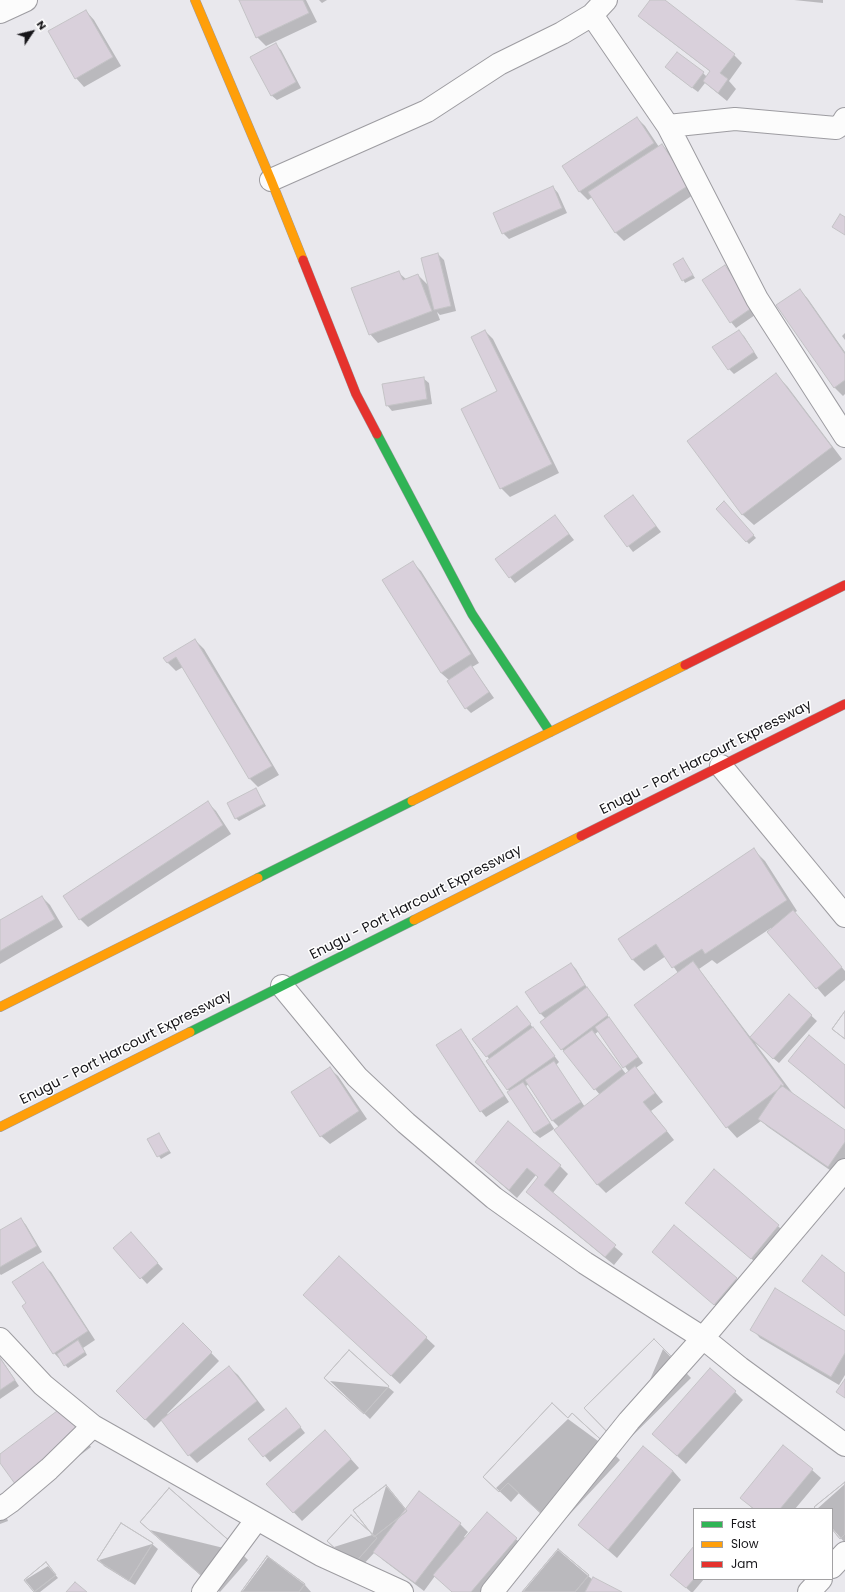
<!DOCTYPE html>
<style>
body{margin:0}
#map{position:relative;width:845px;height:1592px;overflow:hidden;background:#e9e8ed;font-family:Poppins,sans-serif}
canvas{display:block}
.legend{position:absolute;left:693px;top:1508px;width:140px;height:72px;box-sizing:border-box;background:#fff;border:1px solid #a2a1a3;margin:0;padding:5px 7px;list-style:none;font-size:12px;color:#161519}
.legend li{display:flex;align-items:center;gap:8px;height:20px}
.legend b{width:20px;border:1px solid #a2a1a3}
.north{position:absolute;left:12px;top:12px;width:40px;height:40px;-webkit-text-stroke:3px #fff;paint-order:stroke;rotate:55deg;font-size:11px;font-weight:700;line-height:16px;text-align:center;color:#161519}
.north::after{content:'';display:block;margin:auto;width:14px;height:18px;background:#161519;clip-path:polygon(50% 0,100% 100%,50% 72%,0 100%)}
</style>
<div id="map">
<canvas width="845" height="1592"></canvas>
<ul class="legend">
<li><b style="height:5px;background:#30b455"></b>Fast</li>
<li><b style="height:5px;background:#ff9f0a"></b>Slow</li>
<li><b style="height:5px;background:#e5322d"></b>Jam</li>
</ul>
<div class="north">N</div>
</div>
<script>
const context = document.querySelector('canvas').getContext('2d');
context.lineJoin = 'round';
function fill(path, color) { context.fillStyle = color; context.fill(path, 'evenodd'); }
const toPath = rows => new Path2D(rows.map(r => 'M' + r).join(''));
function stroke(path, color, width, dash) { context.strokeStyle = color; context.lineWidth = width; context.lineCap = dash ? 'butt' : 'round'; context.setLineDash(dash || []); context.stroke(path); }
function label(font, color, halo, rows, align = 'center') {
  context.font = font + ' Poppins,sans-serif'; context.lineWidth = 3; context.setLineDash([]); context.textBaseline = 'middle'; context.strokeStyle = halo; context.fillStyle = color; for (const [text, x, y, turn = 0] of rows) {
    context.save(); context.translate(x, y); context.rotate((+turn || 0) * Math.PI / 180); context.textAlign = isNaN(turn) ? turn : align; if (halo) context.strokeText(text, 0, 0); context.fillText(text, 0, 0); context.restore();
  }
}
fill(toPath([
 [240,0,306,0,317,22,266,46,257,37],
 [319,0,327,0,322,3],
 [651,0,664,0,734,55,742,63,729,81,736,89,727,101,705,83,698,92,672,73,703,73,707,77,711,72,648,24,639,16],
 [794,0,823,0,823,3],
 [86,11,94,20,121,66,84,87,76,78],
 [276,45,281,50,301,88,277,100,271,95],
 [637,118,645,126,659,147,662,145,670,153,696,193,624,241,615,232,592,197,588,200,580,192,563,166],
 [553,187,558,193,567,213,509,239,503,233],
 [438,254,444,260,456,311,440,315,437,312,440,320,378,343,370,334,398,272,407,280,418,275,429,286],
 [683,259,695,278,685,283,674,264],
 [725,266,730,271,758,313,736,328,731,322],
 [800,290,808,299,845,352,845,394,843,396,834,387],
 [485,331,493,339,559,473,510,497,501,488,462,409,499,391],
 [738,331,744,336,758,358,734,374,729,369],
 [845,333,845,340,842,336],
 [776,375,787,386,842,459,754,525,743,515,688,441],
 [423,378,429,383,432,404,392,411,387,405],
 [633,496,661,532,633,552,606,517],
 [724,503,756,538,749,544,717,509],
 [555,516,574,540,515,583,510,577],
 [412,562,421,571,479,663,472,667,494,698,471,713,466,708,450,681,441,673],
 [195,640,204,649,279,775,258,787,250,779,183,667,176,671,167,662],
 [256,789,266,806,239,821,236,818],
 [208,803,216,811,231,834,88,927,80,919],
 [754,850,765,861,797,911,794,913,845,971,845,980,825,997,769,932,772,929,771,928,717,964,712,960,699,969,751,1038,789,995,817,1021,779,1063,755,1043,794,1095,845,1131,845,1163,837,1175,768,1127,761,1121,737,1138,727,1127,678,973,666,956,644,971,633,960,619,939],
 [42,897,50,905,63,927,0,964,0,921],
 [571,964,576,969,589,991,643,1063,636,1068,663,1102,651,1111,674,1140,606,1193,598,1185,554,1129,540,1138,534,1133,510,1092,487,1062,490,1060,487,1056,517,1007,559,1062,556,1065,585,1107,600,1095,562,1049,546,1019,541,1014,527,993],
 [599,1031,629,1072,626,1074,595,1034],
 [529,1084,553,1121,559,1127,555,1130,526,1086],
 [461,1030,466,1036,509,1102,486,1117,481,1111],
 [789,1061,845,1066,845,1109,798,1069],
 [329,1068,338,1076,367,1119,330,1144,321,1136],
 [158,1134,171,1153,161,1159,148,1140],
 [476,1162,560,1166,568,1174,552,1194,623,1254,614,1265,535,1200,527,1192,539,1178,536,1175,517,1198],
 [714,1171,787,1234,760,1266,695,1211],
 [21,1219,26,1225,42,1252,1,1275,0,1274,0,1231],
 [136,1239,163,1269,147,1284,114,1248],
 [653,1252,736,1279,745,1287,723,1312],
 [339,1257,435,1346,400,1384,313,1303],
 [43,1264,51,1272,95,1340,83,1348,87,1355,68,1368,54,1353,24,1307,28,1304],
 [183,1324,219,1361,167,1414,168,1415,229,1367,238,1375,265,1410,197,1463,189,1455,162,1420,154,1428,117,1391],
 [752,1329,845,1332,845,1375,839,1385,760,1338],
 [663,1349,691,1378,622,1446],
 [0,1357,19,1386,0,1399],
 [330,1381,388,1387,394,1392,370,1419],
 [735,1392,743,1400,686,1464,662,1442],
 [291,1415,305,1433,270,1462,250,1439],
 [69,1418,91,1447,27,1495,0,1461,0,1455],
 [568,1419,609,1449,620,1460,557,1528,519,1493,511,1502,496,1488],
 [333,1439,359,1468,302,1521,267,1484],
 [812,1470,821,1478,795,1509,753,1509,742,1498],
 [673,1471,681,1480,617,1558,579,1525],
 [845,1484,845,1543,832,1528,832,1509,817,1509],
 [386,1486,406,1510,460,1524,468,1532,464,1537,466,1538,487,1514,525,1547,487,1592,452,1592,435,1576,424,1591,383,1560,375,1552,359,1569,334,1547,372,1535],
 [0,1500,8,1521,0,1524],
 [150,1530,240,1552,248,1560,220,1592],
 [152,1544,158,1549,135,1585,104,1566,99,1560],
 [694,1548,694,1579,704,1579,693,1592,691,1592,677,1580],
 [558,1550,593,1580,620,1592,523,1592],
 [268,1557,305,1585,311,1592,242,1592],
 [48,1566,58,1578,40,1592,35,1592,25,1580]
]), '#0003');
const building = toPath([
 [239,0,303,0,309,13,256,38,239,0],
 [650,0,665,0,735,54,720,73,728,79,718,93,703,81,710,71,638,16,650,0],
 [86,10,113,57,75,79,48,31,86,10],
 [276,43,296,82,271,96,250,57,276,43],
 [677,52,704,72,692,88,665,67,677,52],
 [637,117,654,143,579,192,562,166,637,117],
 [662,144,689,185,615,233,588,192,662,144],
 [553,186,562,208,502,234,493,213,553,186],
 [840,214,845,217,845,235,832,227,840,214],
 [438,253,451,306,434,310,421,258,438,253],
 [683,258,693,275,682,281,673,264,683,258],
 [725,265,753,307,730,323,702,280,725,265],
 [399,271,403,280,418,274,432,311,369,335,351,288,399,271],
 [800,289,845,354,845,380,834,388,776,305,800,289],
 [485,330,552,464,500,489,461,409,497,391,471,337,485,330],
 [739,330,754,352,728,370,712,347,739,330],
 [776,373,832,447,742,515,687,441,776,373],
 [424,377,427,399,386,406,382,384,424,377],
 [633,495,656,526,627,547,604,516,633,495],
 [724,501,754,535,746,542,716,509,724,501],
 [555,515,569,534,509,578,495,559,555,515],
 [413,561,471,654,441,673,382,580,413,561],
 [195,639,272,766,249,779,176,657,167,663,163,658,195,639],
 [471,665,489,692,465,709,447,681,471,665],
 [256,788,264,804,235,819,227,803,256,788],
 [208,801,223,825,79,920,63,896,208,801],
 [754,848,787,900,705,954,702,949,672,968,656,944,632,960,618,939,754,848],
 [42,896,55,919,0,951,0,920,42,896],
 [793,910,842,967,816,989,767,932,793,910],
 [693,961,784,1085,726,1128,634,1005,693,961],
 [571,963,585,985,540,1014,525,992,571,963],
 [587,987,608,1015,561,1050,540,1022,587,987],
 [789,994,812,1015,773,1059,750,1037,789,994],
 [517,1006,531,1024,486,1057,472,1039,517,1006],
 [845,1011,845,1039,832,1029,845,1011],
 [845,1011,845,1039,832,1029,845,1011],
 [609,1017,638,1057,623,1068,595,1027,609,1017],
 [533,1027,555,1056,507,1090,486,1061,533,1027],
 [461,1029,504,1096,480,1112,436,1045,461,1029],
 [592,1030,622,1069,594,1090,563,1051,592,1030],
 [809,1035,845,1065,845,1108,788,1061,809,1035],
 [554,1061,581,1102,552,1121,525,1080,554,1061],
 [635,1066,655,1093,643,1102,667,1131,597,1185,554,1130,635,1066],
 [330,1067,359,1111,320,1137,291,1092,330,1067],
 [523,1082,550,1123,534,1133,507,1092,523,1082],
 [781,1085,845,1130,845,1142,828,1167,758,1119,781,1085],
 [508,1121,561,1165,544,1185,616,1245,605,1257,526,1192,538,1177,527,1168,509,1190,475,1162,508,1121],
 [159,1133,169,1151,157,1157,147,1139,159,1133],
 [714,1169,779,1225,751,1259,685,1203,714,1169],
 [21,1218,37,1246,0,1267,0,1230,21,1218],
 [674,1225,737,1278,714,1305,652,1252,674,1225],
 [131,1232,158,1263,140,1279,113,1248,131,1232],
 [822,1255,845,1273,845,1316,802,1281,822,1255],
 [339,1256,427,1337,391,1376,303,1295,339,1256],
 [43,1262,88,1331,53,1354,22,1306,26,1303,12,1282,43,1262],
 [775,1288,845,1331,845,1353,831,1377,750,1330,775,1288],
 [183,1323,212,1352,145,1420,116,1391,183,1323],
 [654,1339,684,1369,613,1438,584,1408,654,1339],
 [654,1339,684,1369,613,1438,584,1408,654,1339],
 [78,1340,85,1352,64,1366,57,1354,78,1340],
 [349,1350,389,1386,364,1414,324,1378,349,1350],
 [349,1350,389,1386,364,1414,324,1378,349,1350],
 [0,1358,15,1380,0,1390,0,1358],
 [229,1366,257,1401,188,1456,161,1420,229,1366],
 [710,1368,736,1391,677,1456,652,1434,710,1368],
 [845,1379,845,1398,836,1392,845,1379],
 [552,1403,568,1418,572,1413,610,1448,546,1518,508,1483,499,1492,483,1477,552,1403],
 [552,1403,568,1418,572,1413,610,1448,546,1518,508,1483,499,1492,483,1477,552,1403],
 [61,1408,84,1438,18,1488,0,1463,0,1454,61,1408],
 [286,1408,301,1427,263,1457,248,1439,286,1408],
 [325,1430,351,1459,293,1513,266,1484,325,1430],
 [783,1445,813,1469,780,1509,754,1509,740,1498,783,1445],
 [643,1446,673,1471,608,1550,578,1525,643,1446],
 [845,1482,845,1534,840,1539,832,1529,832,1509,816,1509,814,1507,845,1482],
 [845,1482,845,1534,840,1539,832,1529,832,1509,816,1509,814,1507,845,1482],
 [386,1485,407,1511,374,1537,353,1510,386,1485],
 [386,1485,407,1511,374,1537,353,1510,386,1485],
 [169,1488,241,1551,211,1584,140,1522,169,1488],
 [169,1488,241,1551,211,1584,140,1522,169,1488],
 [419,1491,461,1523,415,1583,373,1552,419,1491],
 [487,1512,517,1538,471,1592,452,1592,433,1575,487,1512],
 [351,1515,377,1538,353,1565,327,1541,351,1515],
 [351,1515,377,1538,353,1565,327,1541,351,1515],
 [121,1523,153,1543,129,1581,97,1560,121,1523],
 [121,1523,153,1543,129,1581,97,1560,121,1523],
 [694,1546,694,1579,686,1588,670,1575,694,1546],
 [558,1549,589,1575,575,1592,522,1592,558,1549],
 [558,1549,589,1575,575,1592,522,1592,558,1549],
 [267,1556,305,1584,299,1592,241,1592,267,1556],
 [267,1556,305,1584,299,1592,241,1592,267,1556],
 [46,1562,56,1575,34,1592,24,1580,46,1562],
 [46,1562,56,1575,34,1592,24,1580,46,1562],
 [593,1577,622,1592,585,1592,593,1577],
 [75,1582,87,1592,66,1592,75,1582]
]);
fill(building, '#d9d0db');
stroke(building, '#c4c3c6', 1);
const street = toPath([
 [0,12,26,0],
 [592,15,668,126,757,299,845,436],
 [668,126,735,119,836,128,842,124,845,119],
 [271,180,427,111,499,64,562,33,592,15,606,0],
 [721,766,845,916],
 [282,986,357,1077,406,1123,494,1198,585,1263,703,1338,740,1368,845,1445],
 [0,1339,43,1385,93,1426,321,1555,402,1592],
 [0,1509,10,1502,49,1469,93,1426],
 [832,1567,845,1553],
 [203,1592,257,1519],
 [492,1592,629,1421,703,1338,845,1170],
 [809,1592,821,1579]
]);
const fast = toPath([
 [377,434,472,614,550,732],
 [258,878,412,801],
 [190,1032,414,920]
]);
const slow = toPath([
 [195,0,271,180,303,260],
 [412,801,685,665],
 [414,920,581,836],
 [0,1007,258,878],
 [0,1127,190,1032]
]);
const jam = toPath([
 [303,260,356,394,377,434],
 [685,665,845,585],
 [581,836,845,704]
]);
stroke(street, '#9d9ca1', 24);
stroke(fast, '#9d9ca1', 10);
stroke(slow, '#9d9ca1', 10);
stroke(jam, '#9d9ca1', 10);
stroke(street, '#fcfcfc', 22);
stroke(fast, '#30b455', 9);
stroke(slow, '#ff9f0a', 9);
stroke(jam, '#e5322d', 9);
label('14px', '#161519', '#fff', [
 ["Enugu - Port Harcourt Expressway",706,758,-27],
 ["Enugu - Port Harcourt Expressway",416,903,-27],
 ["Enugu - Port Harcourt Expressway",126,1048,-27]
]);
</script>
